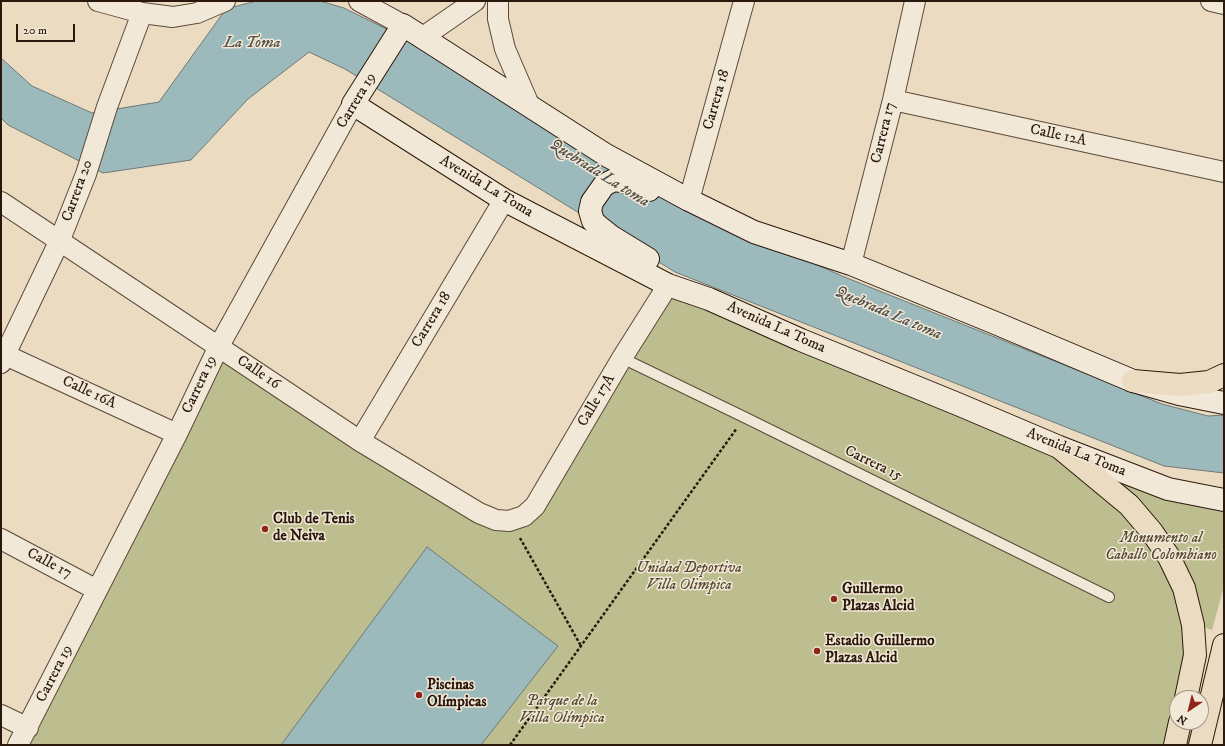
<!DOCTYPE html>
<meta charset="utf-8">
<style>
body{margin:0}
#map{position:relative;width:1225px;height:746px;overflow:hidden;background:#ebdbc1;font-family:"IM FELL DW Pica",serif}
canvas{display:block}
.frame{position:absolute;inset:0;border:2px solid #2b180c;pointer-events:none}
.north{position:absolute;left:1169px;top:690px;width:40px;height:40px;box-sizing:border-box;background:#f2e8d7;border:1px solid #a29586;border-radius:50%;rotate:215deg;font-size:11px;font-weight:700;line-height:16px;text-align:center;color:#2b180c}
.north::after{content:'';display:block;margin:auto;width:14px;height:18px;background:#8f2418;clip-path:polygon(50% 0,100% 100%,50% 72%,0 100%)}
.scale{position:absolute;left:16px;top:24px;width:59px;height:18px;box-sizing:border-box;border:2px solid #2b180c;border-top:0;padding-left:5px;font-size:12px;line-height:14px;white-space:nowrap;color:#2b180c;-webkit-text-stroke:3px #f2e8d7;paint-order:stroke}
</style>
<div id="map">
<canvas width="1225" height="746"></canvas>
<div class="frame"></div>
<div class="north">N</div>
<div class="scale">20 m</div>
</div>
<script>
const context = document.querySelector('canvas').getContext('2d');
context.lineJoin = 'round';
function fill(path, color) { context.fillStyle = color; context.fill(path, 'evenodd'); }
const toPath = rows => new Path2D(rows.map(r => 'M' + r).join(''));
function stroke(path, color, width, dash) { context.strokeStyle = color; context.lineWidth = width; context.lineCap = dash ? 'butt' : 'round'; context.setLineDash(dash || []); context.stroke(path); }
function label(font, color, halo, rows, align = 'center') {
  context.font = font + ' "IM FELL DW Pica",serif'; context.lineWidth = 3; context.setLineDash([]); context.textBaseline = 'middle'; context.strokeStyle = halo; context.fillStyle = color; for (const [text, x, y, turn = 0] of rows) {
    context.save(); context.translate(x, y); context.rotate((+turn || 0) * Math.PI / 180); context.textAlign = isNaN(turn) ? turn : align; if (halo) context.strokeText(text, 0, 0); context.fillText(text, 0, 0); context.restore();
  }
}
fill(toPath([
 [667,291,889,379,1224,497,1224,586,1212,630,1193,624,1177,698,1177,722,1175,745,18,745,219,346,479,513,524,516]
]), '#bdbe8f');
const water = toPath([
 [256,1,320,1,344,8,435,53,681,204,842,276,1162,404,1208,416,1224,415,1224,473,1164,466,675,272,345,69,309,52,248,99,191,160,103,173,8,125,1,118,1,58,32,86,92,113,159,102,226,9,256,1],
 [427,547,558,646,481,745,281,745,427,547]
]);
fill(water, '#9cb9bc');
stroke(water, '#6f7976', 1);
const service = toPath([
 [622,358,744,417,1109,597]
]);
const minor = toPath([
 [98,1,142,13,173,17,197,13,225,1],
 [359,1,403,25],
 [498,1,498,19,505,49,530,107],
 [1211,1,1224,4],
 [423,37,475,1],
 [893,100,1224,172],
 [689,200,744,1],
 [1,202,360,441,479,513,496,520,509,521,524,516,535,506,622,358,668,285],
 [851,264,893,100,915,1],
 [1,353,177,434],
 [1,363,59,242,86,174,107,107,142,13],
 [360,441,504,200],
 [1,539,97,590],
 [1,715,28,728],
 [18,745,177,434,219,346,353,104]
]);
const secondary = toPath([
 [648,259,612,237,597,225,593,221,590,211,592,202,604,185,614,180,626,182,649,190],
 [1224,403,1179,394,1133,381,993,322,851,264,754,232,689,200,606,155,403,25,353,104,504,200,668,285,709,299,801,340,960,405,1059,447,1168,489,1224,500]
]);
const primary = toPath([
 [1133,381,1180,385,1209,382,1224,375],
 [1059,447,1129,505,1152,532,1169,557,1184,588,1193,625,1195,655,1186,698],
 [1175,745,1180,722],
 [1200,745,1224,645]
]);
stroke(service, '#5b4939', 12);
stroke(minor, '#5b4939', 22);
stroke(secondary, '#2b180c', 24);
stroke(primary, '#2b180c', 24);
stroke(toPath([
 [520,538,581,646],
 [510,745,737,428]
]), '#2b180c', 2.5, [3, 2]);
stroke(service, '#f2e8d7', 10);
stroke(minor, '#f2e8d7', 20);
stroke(secondary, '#f2e8d7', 22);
stroke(primary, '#ebdbc1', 22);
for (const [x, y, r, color] of [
 [265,529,4,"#8f2418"],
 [834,599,4,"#8f2418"],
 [817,651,4,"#8f2418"],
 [419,695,4,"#8f2418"]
]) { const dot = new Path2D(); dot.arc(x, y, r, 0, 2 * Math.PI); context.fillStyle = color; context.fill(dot); stroke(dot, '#f2e8d7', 1.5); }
label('15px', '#2b180c', '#f2e8d7', [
 ["Carrera 18",717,100,-74],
 ["Carrera 19",357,101,-59],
 ["Carrera 17",884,133,-76],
 ["Calle 12A",1058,136,12],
 ["Avenida La Toma",486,187,31],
 ["Carrera 20",78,191,-70],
 ["Carrera 18",432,320,-59],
 ["Avenida La Toma",776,328,24],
 ["Calle 16",258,373,34],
 ["Carrera 19",200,385,-65],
 ["Calle 16A",89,393,25],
 ["Calle 17A",597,401,-59],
 ["Avenida La Toma",1076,453,22],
 ["Carrera 15",873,464,26],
 ["Calle 17",49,564,28],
 ["Carrera 19",55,674,-63]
]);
label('bold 15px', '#2b180c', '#f2e8d7', [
 ["Club de Tenis",273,520],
 ["de Neiva",273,537],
 ["Guillermo",842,590],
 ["Plazas Alcid",842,607],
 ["Estadio Guillermo",825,642],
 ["Plazas Alcid",825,659],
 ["Piscinas",427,686],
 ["Olímpicas",427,703]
], 'left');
label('italic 15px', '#574a33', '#f2e8d7', [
 ["Monumento al",1161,539],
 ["Caballo Colombiano",1161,556],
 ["Unidad Deportiva",689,569],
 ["Villa Olimpica",689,586],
 ["Parque de la",562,702],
 ["Villa Olímpica",562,719]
]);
label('italic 16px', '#53504a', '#f2e8d7', [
 ["La Toma",252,44],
 ["Quebrada La toma",599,174,32],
 ["Quebrada La toma",888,314,23]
]);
</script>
